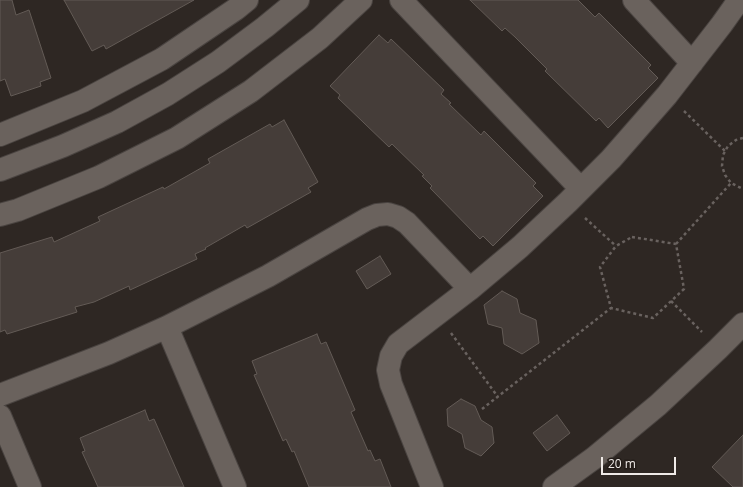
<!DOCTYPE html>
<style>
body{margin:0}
#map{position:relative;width:743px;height:487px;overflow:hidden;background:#2e2723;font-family:"Open Sans",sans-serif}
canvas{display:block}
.scale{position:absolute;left:601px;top:457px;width:75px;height:18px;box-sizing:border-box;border:2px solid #efeae7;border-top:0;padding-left:5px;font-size:12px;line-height:14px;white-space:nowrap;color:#efeae7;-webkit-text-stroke:3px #241d19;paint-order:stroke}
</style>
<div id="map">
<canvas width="743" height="487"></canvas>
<div class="scale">20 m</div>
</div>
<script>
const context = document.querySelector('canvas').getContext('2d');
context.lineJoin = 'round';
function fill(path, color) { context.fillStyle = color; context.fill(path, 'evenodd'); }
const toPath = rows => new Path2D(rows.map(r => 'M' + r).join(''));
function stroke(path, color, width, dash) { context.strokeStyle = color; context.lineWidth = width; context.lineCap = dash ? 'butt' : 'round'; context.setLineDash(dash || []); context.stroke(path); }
const building = toPath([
 [0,0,12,0,16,15,29,10,51,78,40,82,41,86,11,96,5,79,0,81,0,0],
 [64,0,194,0,106,49,104,45,92,51,64,0],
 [470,0,578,0,595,17,599,13,651,65,648,68,658,78,608,128,599,118,596,121,545,71,547,69,515,37,505,28,502,31,470,0],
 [379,35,388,43,391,39,444,90,441,94,451,103,449,104,481,135,484,131,536,183,533,186,543,196,493,246,483,236,480,239,430,188,432,186,422,176,424,175,392,144,389,147,338,98,340,95,330,86,379,35],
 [284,120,318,182,308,188,311,192,247,228,245,225,205,248,206,249,195,254,197,259,130,290,129,286,94,302,75,307,77,312,7,334,5,330,0,332,0,253,52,237,54,242,100,221,98,217,163,187,164,189,210,163,208,159,270,124,272,127,284,120],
 [380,256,391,274,367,289,356,271,380,256],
 [502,291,517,299,520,313,536,320,539,343,522,354,504,344,502,328,488,324,484,305,502,291],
 [317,334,321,344,326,342,355,410,351,412,368,451,370,450,375,461,380,459,391,487,309,487,294,451,292,452,286,439,283,441,254,375,257,374,252,361,317,334],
 [461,399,475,406,481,420,492,427,494,443,481,456,465,448,462,434,448,426,447,409,461,399],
 [145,410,149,421,154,419,184,487,98,487,82,452,85,451,80,438,145,410],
 [557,415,570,433,547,451,533,433,557,415],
 [743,435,743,487,733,487,712,467,743,435]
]);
fill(building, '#453d39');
stroke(building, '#635b56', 1);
const street = toPath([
 [401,0,581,189],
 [634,0,692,63],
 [0,215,18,210,99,177,177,138,251,91,320,38,361,0],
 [167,327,235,487],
 [0,395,109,353,167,327,268,276,367,219,377,215,388,214,398,217,407,223,470,289],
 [0,416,30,487],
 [432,487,391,384,388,370,391,356,398,344,470,289,520,247,568,202,611,159,667,95,722,24,739,0],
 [554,487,594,458,658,405,718,349,743,324]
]);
const secondary = toPath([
 [0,135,83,101,162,59,236,9,247,0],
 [0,170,63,146,117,122,168,94,218,62,265,27,298,0]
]);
stroke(street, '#4a4441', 24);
stroke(secondary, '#4a4441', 24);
stroke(toPath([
 [684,111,725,151],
 [743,138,736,140,728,146,723,155,722,166,725,175,731,183,743,189],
 [585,218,616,246],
 [632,237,676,244,684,289,653,318,611,308,600,267,616,246,632,237],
 [676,244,731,183],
 [671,301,702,332],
 [451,333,498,397],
 [482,409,611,308]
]), '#69625f', 2.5, [3, 3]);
stroke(street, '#6a625d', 22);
stroke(secondary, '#6a625d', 22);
</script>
